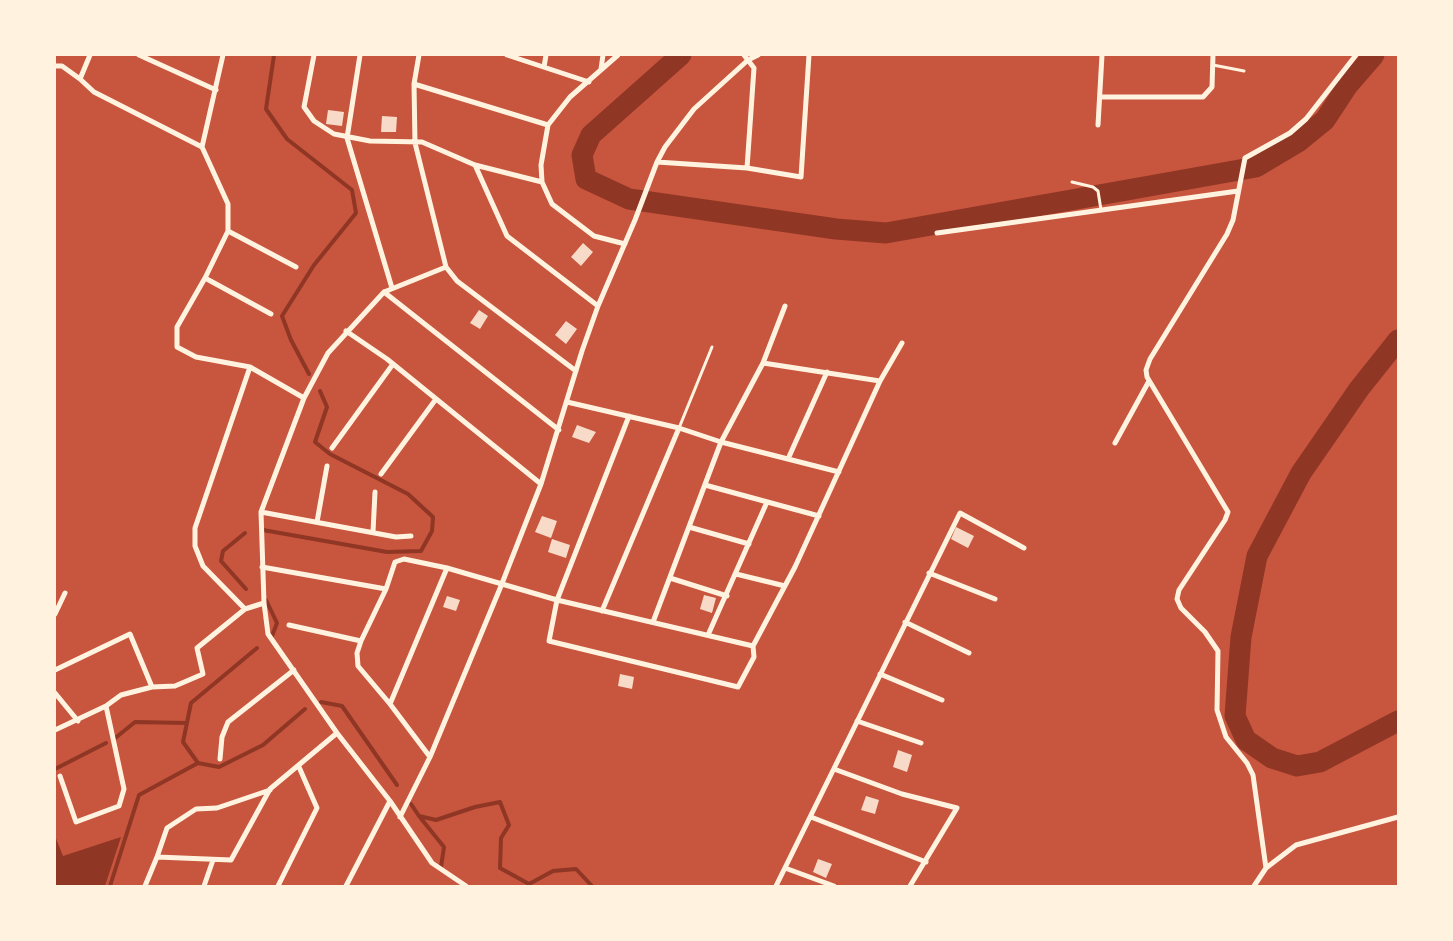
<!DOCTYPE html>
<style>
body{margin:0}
#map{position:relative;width:1453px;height:941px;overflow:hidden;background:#c8553d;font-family:Lato,sans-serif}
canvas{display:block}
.frame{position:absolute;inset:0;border:56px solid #fff3e0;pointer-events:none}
</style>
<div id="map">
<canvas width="1453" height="941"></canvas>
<div class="frame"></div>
</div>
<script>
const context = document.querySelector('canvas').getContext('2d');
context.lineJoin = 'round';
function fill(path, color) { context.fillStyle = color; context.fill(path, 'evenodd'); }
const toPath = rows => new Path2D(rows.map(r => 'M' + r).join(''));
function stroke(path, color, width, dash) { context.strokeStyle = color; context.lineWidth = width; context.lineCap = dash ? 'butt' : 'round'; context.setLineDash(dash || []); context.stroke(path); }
fill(toPath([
 [55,836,63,856,121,837,105,886,55,886]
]), '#8f3625');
stroke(toPath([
 [274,55,266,109,287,139,352,190,356,213,314,265,282,316,291,340,309,374],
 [263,530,387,552,421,551,432,531,433,517,408,494,330,454,315,442,327,407,320,391],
 [245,533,223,551,221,561,246,589],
 [266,600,277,623,272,636],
 [257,648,191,703,183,742,198,763,219,767,263,745,305,709],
 [321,702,342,706,397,785],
 [114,739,135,722,187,723],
 [55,769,106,743],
 [411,804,419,816,436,820,475,807,500,802,509,825,501,838,500,868,529,884,553,871,576,869,592,886],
 [419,816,444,847,441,867],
 [110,886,139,795,198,763]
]), '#8f3625', 4);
stroke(toPath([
 [681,55,591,135,582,155,586,179,629,199,836,229,886,233,1256,167,1298,142,1325,120,1348,85,1374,55],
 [1398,340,1359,389,1301,473,1257,556,1241,637,1235,716,1246,740,1272,758,1297,766,1320,762,1398,721]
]), '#8f3625', 21);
fill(toPath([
 [328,110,344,112,342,126,326,124],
 [382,116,397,117,396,132,381,132],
 [583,243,593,252,581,266,571,257],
 [479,310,488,316,480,329,470,323],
 [566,321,577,329,566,344,555,335],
 [577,425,596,432,589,443,572,437],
 [542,516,557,521,551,538,535,532],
 [956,527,974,536,968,548,951,539],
 [552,539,570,545,566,558,548,552],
 [704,595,716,598,712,613,700,609],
 [447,596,460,600,456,611,443,607],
 [620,674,634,677,632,689,618,686],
 [898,750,912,755,907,772,893,767],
 [866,796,879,800,875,814,861,810],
 [818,859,832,864,826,878,813,872]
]), '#f7dbc8');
stroke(toPath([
 [1213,65,1244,71],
 [1072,182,1093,187,1098,191,1101,210],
 [679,428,712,347]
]), '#fff3e0', 3);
stroke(toPath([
 [90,55,80,79,94,92,202,147],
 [139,55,216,90],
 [223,55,202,147,228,204,228,231,205,278,177,327,177,347,196,357,250,367,304,398],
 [314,55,304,107,314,121,334,134,370,141,422,142,475,165,542,182],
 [360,55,347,138,392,288],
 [419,55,414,84,415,143,446,267,457,281,576,371],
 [507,55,589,82],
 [618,55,570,97,548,125,541,165,542,182,552,204,594,236,625,244],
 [744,55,754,68,747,168],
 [55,66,62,66,80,79],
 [544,67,546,55],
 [601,69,603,55],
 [414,84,548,125],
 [1100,97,1203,97,1212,87,1213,55],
 [1098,125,1102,55],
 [657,162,747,168,801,177,809,55],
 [475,165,507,236,598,306],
 [228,231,296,267],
 [937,233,1238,191],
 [205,278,271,314],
 [384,292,559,430],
 [346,331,387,359,541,484],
 [763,363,880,381],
 [250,367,195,528,195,546,203,566,245,609,264,603],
 [567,402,679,428,721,442,839,472],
 [629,416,557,600,549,641,738,687,754,657,753,646,795,567,880,381,902,343],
 [1115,443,1149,381],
 [332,448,393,364],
 [788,459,827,372],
 [381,474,436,399],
 [705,485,819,516],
 [261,512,396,537,411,536],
 [317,522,327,466],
 [689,527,749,544],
 [373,532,375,492],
 [262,567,386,589],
 [929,573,995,599],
 [736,574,785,586],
 [670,578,727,596],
 [602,611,679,428],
 [55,614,65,593],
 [653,622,721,442,763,363,785,306],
 [905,622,969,653],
 [289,625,361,641],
 [708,635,767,502],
 [55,670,130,634,152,687],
 [880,674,942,700],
 [55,693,78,721],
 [390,704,358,666,357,653,361,641,386,589,395,562,404,559,447,568],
 [857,721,921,743],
 [55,730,106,706,121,695,152,687,175,686,203,674,197,648,245,609],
 [430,757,390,704,447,568,557,600,753,646],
 [220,759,222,737,228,722,294,670],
 [834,769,902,794,957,808,910,886],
 [60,776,76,822,119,806,124,789,106,706],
 [390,801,337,733,268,634,264,603,261,512,304,398,328,353,384,292,446,267],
 [400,817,430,757,501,586,541,484,582,351,598,306,635,220,657,162,665,147,694,109,748,60,758,55],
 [811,817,926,862],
 [157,857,167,828,196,809,217,808,270,790],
 [785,868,834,886],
 [1266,868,1253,775,1247,763,1226,737,1217,710,1218,651,1205,632,1181,608,1177,599,1179,590,1225,520,1228,512,1147,377,1146,370,1150,359,1227,234,1233,220,1245,158,1290,133,1306,119,1356,55],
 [145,886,157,857,231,860,270,789,337,733],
 [204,886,213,860],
 [278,886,317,808,299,767],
 [346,886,390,801,432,863,466,886],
 [776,886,960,513,1024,548],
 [1254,886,1266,868,1296,845,1398,817]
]), '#fff3e0', 5);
</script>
